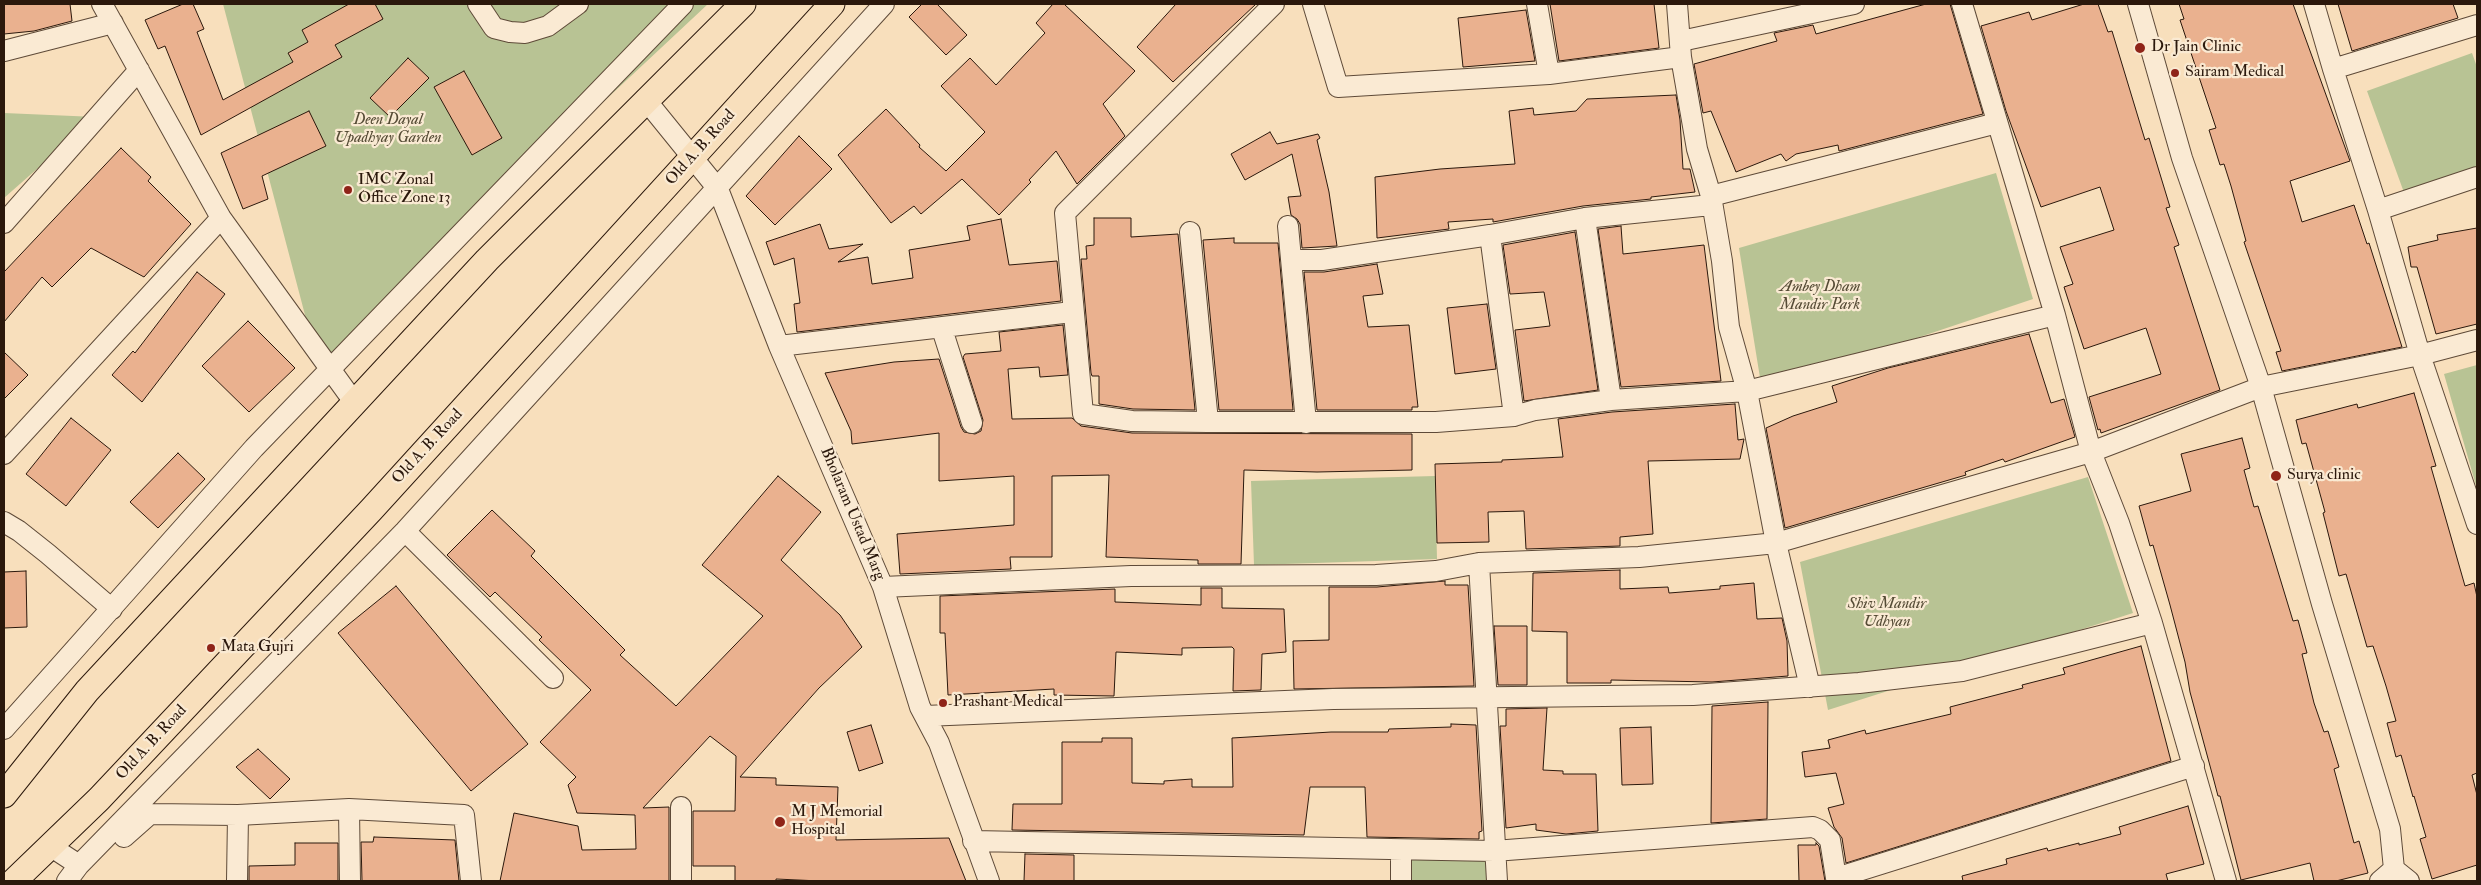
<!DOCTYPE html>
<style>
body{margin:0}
#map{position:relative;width:2481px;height:885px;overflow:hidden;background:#f8dfbc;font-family:"IM FELL Double Pica",serif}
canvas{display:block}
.frame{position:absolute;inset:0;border:5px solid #2b180c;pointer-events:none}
</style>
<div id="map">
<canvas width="2481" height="885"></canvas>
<div class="frame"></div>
</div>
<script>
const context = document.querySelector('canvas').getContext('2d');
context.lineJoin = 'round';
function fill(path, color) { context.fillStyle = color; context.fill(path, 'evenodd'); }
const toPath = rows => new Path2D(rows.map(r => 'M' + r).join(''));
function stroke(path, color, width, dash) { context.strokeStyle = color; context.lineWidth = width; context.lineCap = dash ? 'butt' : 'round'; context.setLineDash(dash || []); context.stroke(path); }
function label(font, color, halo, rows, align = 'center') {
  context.font = font + ' "IM FELL Double Pica",serif'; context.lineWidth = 4.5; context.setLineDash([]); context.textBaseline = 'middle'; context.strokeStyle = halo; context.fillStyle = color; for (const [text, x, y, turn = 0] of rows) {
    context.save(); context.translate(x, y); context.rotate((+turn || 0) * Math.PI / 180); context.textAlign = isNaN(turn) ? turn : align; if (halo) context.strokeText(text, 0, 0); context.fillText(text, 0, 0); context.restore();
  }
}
fill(toPath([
 [223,4,708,4,319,368],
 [2472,53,2477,67,2477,172,2406,198,2367,91],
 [4,113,96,117,4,198],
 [1996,173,2033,299,1762,390,1739,248],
 [2477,365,2477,489,2444,374],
 [1435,476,1437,559,1254,565,1251,481],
 [2088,477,2133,613,1828,710,1800,562],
 [1489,853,1490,881,1410,881,1409,857]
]), '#b8c394');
const building = toPath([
 [4,4,70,4,72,21,34,31,4,34,4,4],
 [183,4,193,4,204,29,197,32,223,100,293,62,288,53,308,42,302,30,349,4,375,4,383,19,335,45,342,57,201,135,165,46,158,49,145,20,183,4],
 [922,4,937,4,967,35,946,55,909,17,922,4],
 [1053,4,1064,4,1135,71,1103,104,1125,136,1077,184,1056,151,1029,180,1031,182,999,215,962,179,921,214,914,206,891,223,838,155,886,109,920,145,919,147,946,171,985,132,941,86,970,58,996,85,1045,33,1036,23,1053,4],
 [1176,4,1256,4,1173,82,1137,47,1176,4],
 [1550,4,1654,4,1659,48,1559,61,1550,4],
 [1926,4,1950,4,1983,114,1839,151,1838,145,1796,154,1786,161,1781,154,1736,172,1711,111,1703,113,1694,64,1777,41,1774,33,1813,25,1816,34,1926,4],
 [2084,4,2098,4,2108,32,2112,31,2145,140,2149,138,2170,207,2166,208,2179,245,2174,247,2220,390,2101,433,2100,429,2098,430,2089,397,2161,374,2146,328,2084,349,2064,287,2073,284,2060,247,2114,230,2100,187,2041,207,2006,111,1981,26,2029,12,2032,20,2084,4],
 [2179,4,2293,4,2350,161,2290,181,2302,222,2354,205,2367,244,2369,243,2402,347,2282,371,2276,352,2281,351,2244,242,2246,241,2231,186,2224,164,2220,165,2209,130,2216,128,2180,20,2184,19,2179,4],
 [2338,4,2453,4,2458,18,2352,51,2338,4],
 [1526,10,1535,61,1463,67,1458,18,1526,10],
 [408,58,429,78,390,117,370,98,408,58],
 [464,71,502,138,472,155,434,87,464,71],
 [1676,95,1680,120,1683,169,1690,169,1695,192,1651,197,1651,199,1583,206,1493,222,1493,219,1448,222,1449,229,1377,238,1375,177,1440,169,1515,164,1509,111,1533,108,1534,115,1576,111,1587,99,1676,95],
 [309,111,326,146,262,176,268,199,243,209,221,153,309,111],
 [1270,132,1277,144,1318,134,1320,138,1317,140,1329,192,1337,246,1302,248,1300,224,1297,219,1291,215,1288,197,1301,196,1292,154,1245,180,1231,154,1270,132],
 [799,136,832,169,775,225,746,196,799,136],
 [121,148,151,177,148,181,191,224,144,277,91,248,52,287,42,277,4,322,4,272,121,148],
 [1094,218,1131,218,1131,237,1178,234,1195,410,1133,409,1099,404,1099,376,1092,376,1091,373,1081,259,1087,259,1086,246,1094,245,1094,218],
 [1001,219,1009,265,1057,261,1061,301,797,332,794,304,800,303,794,258,774,265,766,242,820,224,829,249,863,244,838,262,868,257,872,284,913,278,909,250,970,240,967,226,1001,219],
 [1621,226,1623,254,1704,245,1721,381,1621,387,1598,229,1621,226],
 [2477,228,2477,324,2436,334,2417,267,2411,267,2408,247,2438,240,2437,235,2477,228],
 [1575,232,1598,390,1524,401,1515,330,1550,326,1544,292,1510,294,1503,245,1575,232],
 [1234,238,1234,243,1278,243,1293,410,1219,410,1203,240,1234,238],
 [1377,264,1383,294,1363,296,1368,327,1409,325,1418,407,1412,407,1412,410,1317,410,1304,272,1324,272,1377,264],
 [197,272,225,294,142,402,112,375,133,351,135,353,197,272],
 [1487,304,1496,369,1455,374,1447,308,1487,304],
 [248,321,295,368,249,412,202,366,248,321],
 [1063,325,1068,375,1040,377,1039,367,1008,369,1012,419,1072,418,1081,426,1132,433,1412,434,1412,470,1317,472,1244,470,1241,564,1198,564,1198,560,1106,557,1109,475,1052,476,1052,557,1010,557,1011,569,900,574,897,534,1014,525,1014,476,939,481,939,433,852,444,851,431,825,373,894,362,939,359,961,427,964,432,975,434,981,431,983,420,963,357,965,354,1001,351,999,332,1063,325],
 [2029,334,2051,403,2064,399,2075,437,2005,462,2003,459,1965,472,1966,475,1785,528,1766,428,1793,416,1837,402,1832,386,1888,368,2029,334],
 [4,352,28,375,4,399,4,352],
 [2414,393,2436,466,2431,467,2465,586,2474,583,2477,597,2477,773,2472,775,2477,795,2477,865,2432,879,2420,839,2426,837,2414,796,2413,797,2401,755,2396,757,2387,723,2396,721,2386,686,2373,646,2367,647,2346,574,2339,576,2323,513,2325,512,2306,443,2302,444,2296,420,2357,404,2358,408,2414,393],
 [1735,404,1738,440,1744,439,1740,459,1648,461,1653,534,1620,537,1620,546,1526,549,1524,511,1488,512,1489,542,1437,543,1435,464,1502,462,1502,460,1563,457,1558,419,1612,412,1735,404],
 [71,418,111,450,66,506,26,474,71,418],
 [2242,438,2250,468,2244,470,2254,507,2258,506,2293,621,2298,620,2307,653,2302,654,2314,703,2324,732,2328,731,2339,767,2334,769,2354,843,2359,841,2368,873,2336,881,2314,881,2310,863,2241,880,2220,796,2218,796,2213,777,2190,692,2185,662,2170,605,2153,545,2150,546,2139,506,2191,491,2181,454,2242,438],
 [178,453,205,479,158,528,130,502,178,453],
 [778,476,821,512,781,560,840,615,862,647,819,688,740,777,776,778,776,785,838,787,836,840,949,838,966,881,820,881,776,879,776,881,735,881,735,866,693,866,693,811,735,811,736,756,710,736,643,808,669,807,669,881,500,881,514,813,578,826,582,850,636,849,635,815,577,813,568,785,576,777,540,742,591,690,539,640,542,637,495,592,490,597,447,555,492,510,535,551,531,556,625,650,620,655,676,706,763,616,702,565,778,476],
 [1620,570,1620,589,1668,587,1669,593,1720,589,1720,586,1754,583,1757,619,1782,618,1787,641,1788,676,1712,682,1611,680,1611,683,1567,683,1567,632,1532,631,1533,573,1620,570],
 [26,571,27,627,4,628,4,572,26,571],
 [1445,581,1445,585,1468,585,1474,686,1294,689,1293,641,1329,640,1329,587,1377,587,1445,581],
 [396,586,528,744,471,791,338,633,396,586],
 [1201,588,1222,588,1222,608,1284,609,1286,652,1262,654,1261,690,1233,691,1234,649,1232,647,1182,648,1182,655,1116,652,1114,696,1054,695,1054,689,948,695,945,633,940,633,940,596,1115,589,1115,602,1201,605,1201,588],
 [1494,626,1527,626,1527,685,1498,685,1494,626],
 [2141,646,2171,761,1846,863,1842,838,1834,827,1828,808,1844,804,1836,773,1805,777,1802,752,1830,748,1828,740,1865,730,1866,734,1951,714,1950,707,2023,688,2022,685,2065,674,2063,668,2141,646],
 [1768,702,1767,819,1711,823,1712,706,1768,702],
 [1547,708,1543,770,1563,771,1563,774,1596,774,1598,831,1566,834,1536,830,1536,824,1506,828,1500,726,1506,726,1506,709,1547,708],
 [1451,724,1476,725,1482,831,1479,832,1479,839,1367,837,1365,787,1310,787,1304,835,1012,830,1013,804,1062,804,1062,742,1102,742,1102,738,1132,738,1132,783,1164,784,1164,781,1192,779,1192,787,1233,787,1232,738,1331,732,1388,732,1389,729,1451,727,1451,724],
 [871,725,883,763,859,771,847,732,871,725],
 [1651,727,1653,784,1622,785,1620,728,1651,727],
 [258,749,290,779,270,799,236,767,258,749],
 [2188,806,2204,864,2166,874,2168,881,1963,881,1962,876,2007,864,2006,859,2047,848,2048,851,2079,843,2079,845,2121,834,2119,827,2188,806],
 [374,837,455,840,459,881,362,881,361,842,373,842,374,837],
 [295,843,338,843,338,881,249,881,249,866,295,865,295,843],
 [1816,843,1819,846,1825,881,1799,881,1798,845,1816,845,1816,843],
 [1025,854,1074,855,1074,881,1024,881,1025,854]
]);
fill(building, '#eab18f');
stroke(building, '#2b180c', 1);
const minor = toPath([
 [102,4,221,218,354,402],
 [478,4,494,28,510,32,525,33,548,26,578,4],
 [1274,4,1065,213,1083,414,1132,421,1208,422,1436,422,1514,416,1535,410,1611,400,1747,391,2055,315],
 [1313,4,1338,87,1549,74,1681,57],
 [1537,4,1549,74],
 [1677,4,1681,57,1697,149,1711,196,1722,261,1729,327,1747,391,1776,543,1810,687],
 [1962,4,2055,315,2091,452,2119,523,2152,623,2226,881],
 [2314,4,2333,69,2378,210,2420,355,2477,340],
 [1681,41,1854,4],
 [4,51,113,23],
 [2333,69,2477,25],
 [645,99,718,189,779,346,883,587,920,707,939,743,989,881],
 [1711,196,1997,123],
 [2378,210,2477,177],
 [1585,218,1611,400],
 [4,223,139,70],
 [1288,226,1306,423],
 [1190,232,1208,422],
 [1490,235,1514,416],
 [1291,260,1322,260,1490,235,1585,218,1711,205],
 [942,329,972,423],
 [779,346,1072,312],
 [4,454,221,218],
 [4,522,19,531,48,554,112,609],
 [405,531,553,678],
 [1479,563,1497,881],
 [883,587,1131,576,1376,575,1436,571,1479,563,1639,557,1776,543,2091,452,2261,387,2182,158,2138,4],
 [925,716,1333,699,1693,695,1859,683,1962,671,2152,623],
 [4,729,254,448,683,4],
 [681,807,681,881],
 [349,809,350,881],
 [124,837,150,814,238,815,349,809,464,815,471,881],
 [973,841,1494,851,1813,827,1820,830,1830,840,1836,878,2194,766],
 [50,846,79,865],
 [1401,850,1401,881],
 [2394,869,2409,881],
 [67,881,79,865,405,531,884,4],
 [237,881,238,815],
 [2380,881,2394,869,2390,829,2322,604,2261,387,2420,355,2477,524]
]);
const major = toPath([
 [4,795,87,691,487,260,743,4],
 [14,881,99,799,371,510,832,4]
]);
stroke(minor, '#5e4a38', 22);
stroke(major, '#2b180c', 27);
stroke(minor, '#faead3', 20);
stroke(major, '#f8dfbc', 25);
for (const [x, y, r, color] of [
 [2140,48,6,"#8f2418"],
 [2175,73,5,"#8f2418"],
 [348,190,5,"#8f2418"],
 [2276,476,6,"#8f2418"],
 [211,648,5,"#8f2418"],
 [943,703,5,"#8f2418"],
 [780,822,6,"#8f2418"]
]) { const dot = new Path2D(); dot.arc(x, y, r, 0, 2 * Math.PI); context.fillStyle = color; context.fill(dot); stroke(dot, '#faead3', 2); }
label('16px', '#2b180c', '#faead3', [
 ["Dr Jain Clinic",2151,48],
 ["Sairam Medical",2185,73],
 ["IMC Zonal",358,181],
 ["Office Zone 13",358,199],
 ["Surya clinic",2287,476],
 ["Mata Gujri",221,648],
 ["Prashant Medical",953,703],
 ["M J Memorial",791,813],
 ["Hospital",791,831]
], 'left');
label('italic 16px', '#554b35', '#faead3', [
 ["Deen Dayal",388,121],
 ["Upadhyay Garden",388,139],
 ["Ambey Dham",1820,288],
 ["Mandir Park",1820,306],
 ["Shiv Mandir",1887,605],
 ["Udhyan",1887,623]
]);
label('16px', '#2b180c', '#faead3', [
 ["Old A. B. Road",701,148,-48],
 ["Old A. B. Road",428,447,-47],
 ["Bholaram Ustad Marg",852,514,67],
 ["Old A. B. Road",152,743,-47]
]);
</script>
